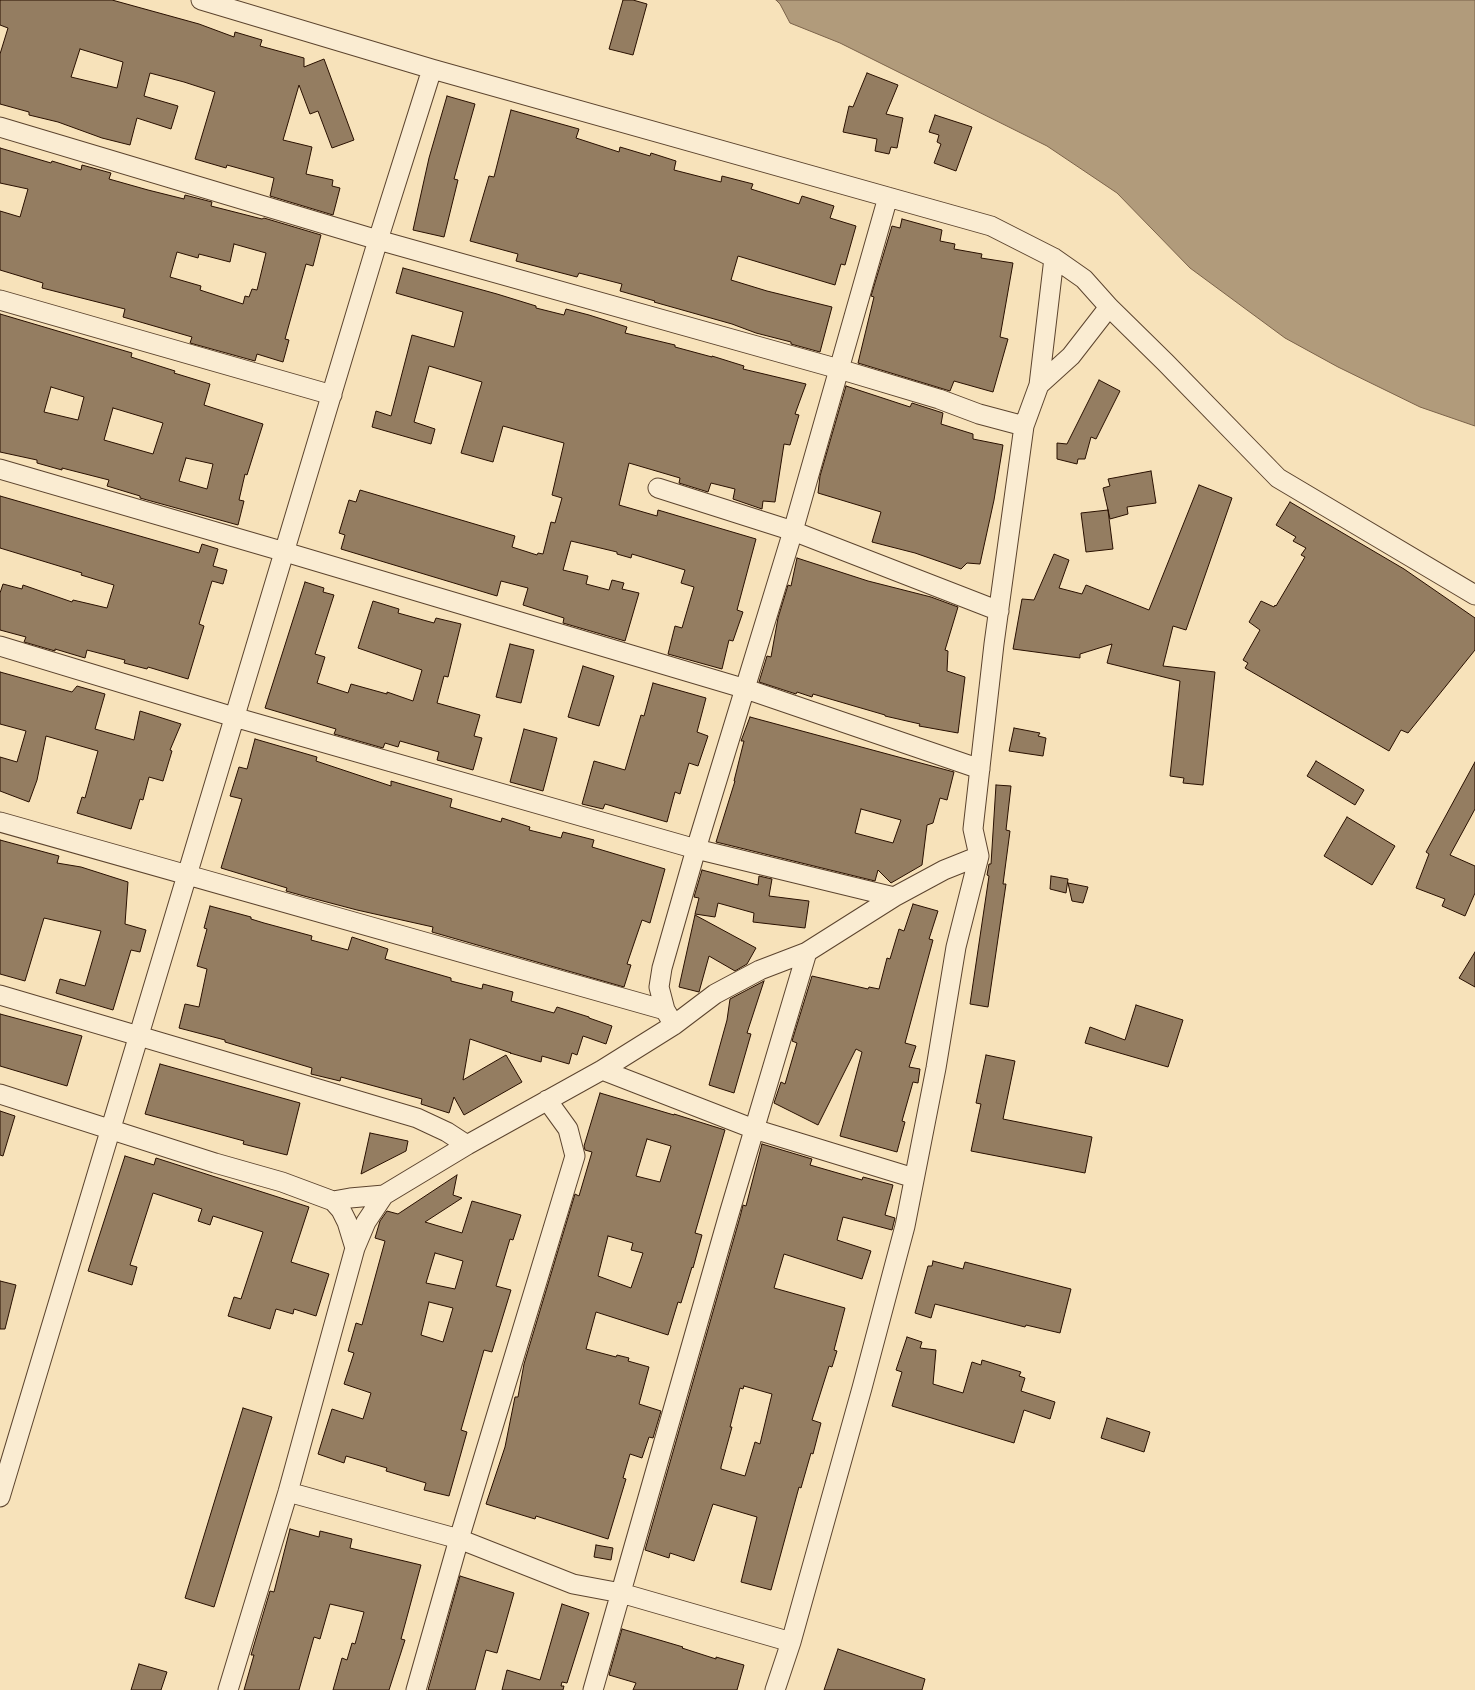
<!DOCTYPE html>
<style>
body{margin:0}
canvas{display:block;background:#f7e2ba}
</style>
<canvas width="1475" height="1690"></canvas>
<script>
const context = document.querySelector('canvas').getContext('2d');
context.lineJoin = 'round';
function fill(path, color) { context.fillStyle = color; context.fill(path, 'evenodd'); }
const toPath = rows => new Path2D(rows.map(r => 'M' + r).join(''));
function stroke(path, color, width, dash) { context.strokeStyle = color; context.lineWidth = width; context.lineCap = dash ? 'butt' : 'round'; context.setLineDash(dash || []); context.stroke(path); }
const water = toPath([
 [776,0,1475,0,1475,426,1420,407,1338,367,1285,338,1190,268,1117,193,1047,146,840,43,790,23,780,4,776,0]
]);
fill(water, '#b19b7b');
stroke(water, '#7b634a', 1);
const building = toPath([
 [0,0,112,0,199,24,234,37,235,32,262,40,260,46,304,58,304,67,324,59,354,140,332,148,318,111,310,114,299,85,283,140,312,147,306,174,333,180,332,186,340,188,333,215,270,196,274,178,227,165,226,168,195,159,215,92,184,82,150,73,144,96,178,106,171,129,137,118,130,145,102,138,58,122,29,115,29,112,0,104,0,54,8,28,0,25,0,0],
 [80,49,123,62,117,88,71,77,80,49],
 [623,0,633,0,647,4,633,55,609,49,623,0],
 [867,73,898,85,886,114,903,118,897,148,891,147,889,154,875,151,877,139,843,132,849,106,853,107,867,73],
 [447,96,475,104,454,179,458,180,444,237,413,230,429,158,447,96],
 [511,110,579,129,576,138,619,152,620,147,650,156,651,153,676,161,674,170,721,182,722,176,753,184,751,189,799,204,802,196,834,206,830,218,856,226,845,265,841,264,835,285,738,256,731,280,767,291,832,307,820,352,791,344,791,342,756,333,732,324,654,302,655,301,620,291,622,284,579,273,577,277,516,261,518,254,470,241,489,176,494,177,511,110],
 [935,115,972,127,956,171,934,163,941,144,937,142,939,135,929,132,935,115],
 [0,148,51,163,52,161,81,170,82,165,111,173,109,179,148,190,184,199,185,195,212,202,211,206,262,219,264,218,321,235,313,266,306,264,285,339,289,340,283,362,257,354,255,361,190,343,192,337,123,317,125,309,42,288,43,283,0,270,0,211,20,217,28,189,0,183,0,148],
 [234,244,266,253,257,290,252,289,249,297,245,296,243,304,200,290,201,286,170,277,177,252,198,258,199,254,230,262,234,244],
 [902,219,942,230,940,241,955,244,954,249,982,254,981,258,1013,263,1000,337,1008,339,993,392,954,381,950,391,858,363,874,297,871,296,892,226,900,228,902,219],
 [403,268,497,294,536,306,536,308,564,315,566,309,589,315,627,327,625,333,675,345,675,347,712,357,712,356,744,366,743,369,806,384,795,414,799,415,790,445,784,444,775,502,763,501,762,509,733,499,735,489,711,483,708,492,679,483,680,478,629,463,619,505,657,516,658,510,756,539,737,610,743,612,733,641,729,640,722,669,668,654,675,626,682,628,694,587,681,583,685,570,632,554,631,558,617,554,617,552,571,541,563,570,588,576,586,584,609,590,612,580,624,583,622,589,639,593,625,641,563,623,564,618,523,605,528,588,501,581,497,596,341,549,345,535,339,533,349,500,356,502,360,490,515,536,512,547,537,555,538,553,543,554,551,522,555,523,562,498,552,495,564,443,503,426,493,462,461,453,482,382,429,366,414,422,435,429,431,444,372,427,376,411,391,416,412,335,454,347,463,312,396,293,403,268],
 [0,314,132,353,131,357,175,371,174,373,210,384,204,405,263,424,247,475,245,474,239,500,244,501,238,525,140,498,140,496,107,486,109,480,62,468,62,470,37,463,37,460,0,452,0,314],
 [51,387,84,397,78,420,44,412,51,387],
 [113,408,163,423,153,454,104,440,113,408],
 [186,458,213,464,207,489,179,481,186,458],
 [1099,380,1120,391,1096,439,1091,437,1085,459,1078,459,1077,464,1057,459,1057,443,1067,444,1099,380],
 [846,386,910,407,912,403,943,413,941,424,973,434,973,439,1003,445,994,500,980,564,967,563,961,569,915,553,872,542,881,512,818,493,820,476,846,386],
 [1151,471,1156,503,1127,507,1128,514,1110,519,1103,488,1110,486,1108,479,1151,471],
 [1199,485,1232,498,1186,630,1173,626,1163,666,1215,672,1203,785,1183,783,1184,778,1170,776,1180,681,1107,663,1112,644,1080,654,1080,658,1013,649,1022,599,1034,600,1054,554,1069,560,1059,588,1082,594,1086,585,1149,610,1199,485],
 [0,496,199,553,202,544,218,549,213,566,227,570,223,584,212,581,199,624,204,626,188,679,148,667,147,669,124,663,125,660,87,650,85,658,55,649,55,651,24,642,26,637,0,630,0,593,3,584,22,589,23,585,72,602,73,600,107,608,114,585,81,575,82,573,0,548,0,496],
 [1290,502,1404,569,1475,618,1475,650,1408,733,1401,730,1389,751,1245,668,1248,663,1243,660,1260,630,1249,622,1261,601,1274,607,1275,605,1276,606,1305,557,1301,555,1306,548,1293,541,1296,537,1276,525,1290,502],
 [1108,510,1113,549,1086,552,1081,513,1108,510],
 [797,558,868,581,931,597,958,607,945,650,948,651,947,671,965,677,958,733,919,726,920,724,885,716,885,715,813,694,812,697,797,692,796,694,759,682,767,656,771,657,778,618,788,585,791,586,797,558],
 [305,582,324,588,323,592,334,595,315,654,325,657,317,683,348,693,351,684,387,694,387,692,413,701,422,670,358,648,373,601,399,609,398,613,434,623,436,618,461,624,448,677,444,676,437,703,480,715,474,736,482,738,473,770,437,760,439,752,400,741,398,747,385,743,383,748,334,734,336,729,265,708,305,582],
 [510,644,534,650,521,703,496,697,510,644],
 [583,666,614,676,599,726,568,717,583,666],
 [0,672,72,692,77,686,105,694,95,729,134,740,140,711,181,724,170,750,172,751,163,781,149,777,143,800,140,799,131,829,77,813,82,797,85,798,98,751,46,736,37,780,29,802,0,791,0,757,17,762,26,731,0,724,0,672],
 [653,683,706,698,697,732,708,736,698,766,689,763,680,794,675,792,667,822,605,804,603,809,582,804,594,761,625,770,641,715,644,716,653,683],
 [750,717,954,772,947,800,940,798,933,823,927,825,922,865,891,883,878,870,875,881,716,842,735,781,734,781,744,741,741,741,750,717],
 [861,809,901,820,893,843,855,833,861,809],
 [1014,728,1040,733,1038,736,1046,738,1043,756,1009,751,1014,728],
 [524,729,557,738,543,791,510,782,524,729],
 [255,739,317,757,316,761,391,786,391,781,452,799,450,807,501,822,502,818,530,827,529,830,561,838,563,832,594,840,592,847,665,869,650,923,642,920,627,964,631,965,624,987,432,932,433,927,357,910,304,896,286,891,287,888,221,868,242,799,230,796,239,767,247,769,255,739],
 [1316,761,1364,790,1355,805,1307,776,1316,761],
 [1475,762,1475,809,1450,855,1475,866,1475,893,1465,916,1442,906,1445,899,1416,888,1429,854,1426,852,1475,762],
 [996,785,1011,786,1006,830,1010,831,1003,884,1006,884,988,1007,970,1004,989,876,987,875,989,864,991,864,996,785],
 [1347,817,1395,846,1372,885,1324,856,1347,817],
 [0,840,59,856,57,863,81,867,128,882,125,924,146,930,140,952,131,950,113,1010,56,993,60,979,85,986,101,931,44,918,25,981,0,974,0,840],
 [702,870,758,885,759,876,772,879,769,896,809,901,805,928,753,922,754,913,718,903,715,917,695,914,699,898,694,897,702,870],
 [1051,876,1068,879,1066,893,1050,889,1051,876],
 [1068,883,1088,887,1083,903,1072,901,1068,883],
 [913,904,938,911,929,939,933,940,905,1043,916,1046,909,1067,920,1069,918,1083,913,1082,902,1121,905,1122,897,1152,840,1136,862,1052,856,1049,818,1125,774,1103,781,1082,785,1084,797,1043,792,1041,812,976,868,989,869,987,879,989,887,958,890,959,899,929,904,931,913,904],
 [210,906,251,917,251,919,264,923,312,936,311,940,348,950,352,937,388,949,385,959,451,978,451,981,482,989,483,984,513,992,511,1001,554,1013,557,1007,589,1017,589,1018,612,1026,606,1044,583,1036,577,1055,572,1053,569,1064,542,1056,541,1062,510,1053,511,1053,470,1039,463,1080,506,1055,522,1082,464,1115,454,1097,449,1113,421,1104,422,1099,341,1077,340,1081,311,1074,312,1068,225,1042,225,1040,179,1028,185,1004,199,1007,207,969,197,966,207,929,204,928,210,906],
 [695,915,756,948,747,964,735,971,709,956,699,992,679,987,695,915],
 [1475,952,1475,987,1459,978,1475,952],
 [764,981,747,1033,751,1034,734,1093,709,1085,727,1020,730,999,764,981],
 [1136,1005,1183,1020,1168,1067,1085,1043,1090,1027,1125,1040,1136,1005],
 [0,1014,82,1036,67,1086,0,1066,0,1014],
 [986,1055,1015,1061,1003,1119,1092,1137,1085,1173,971,1151,981,1104,976,1103,986,1055],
 [160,1064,300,1103,287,1155,243,1144,244,1141,145,1114,160,1064],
 [600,1093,674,1115,674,1114,725,1130,695,1233,702,1235,693,1268,692,1267,681,1303,678,1302,668,1335,596,1312,586,1349,616,1357,617,1355,629,1358,628,1361,649,1367,639,1404,661,1411,653,1438,649,1437,642,1458,630,1454,623,1478,626,1479,608,1539,536,1516,535,1519,486,1504,505,1447,515,1397,518,1397,524,1364,575,1194,579,1196,592,1152,585,1150,584,1146,600,1093],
 [647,1139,671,1146,660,1182,636,1176,647,1139],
 [608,1236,633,1243,631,1250,643,1253,631,1288,598,1276,608,1236],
 [0,1111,15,1116,3,1156,0,1155,0,1111],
 [370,1133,408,1141,406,1151,361,1174,370,1133],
 [762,1144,812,1159,810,1165,862,1180,863,1177,893,1185,885,1215,895,1218,892,1230,843,1217,837,1240,871,1251,862,1279,784,1254,774,1288,845,1308,834,1350,837,1351,832,1367,829,1366,812,1420,821,1423,813,1454,811,1453,801,1488,799,1487,771,1590,741,1582,757,1517,713,1504,694,1561,670,1553,669,1558,645,1550,740,1217,743,1205,746,1206,762,1144],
 [744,1386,772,1394,760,1444,755,1442,745,1476,721,1469,721,1467,732,1427,730,1427,740,1388,743,1389,744,1386],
 [125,1156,154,1165,156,1158,309,1207,291,1262,329,1274,316,1316,294,1309,293,1314,276,1309,270,1329,228,1316,234,1297,241,1299,263,1232,213,1216,210,1225,198,1221,202,1209,153,1193,130,1265,137,1267,132,1285,88,1271,125,1156],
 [457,1175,453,1195,462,1198,425,1222,462,1233,472,1201,521,1215,513,1240,510,1239,496,1286,511,1290,492,1352,484,1350,461,1430,467,1432,449,1496,424,1490,426,1483,386,1471,387,1468,346,1456,344,1463,318,1454,332,1409,363,1419,371,1393,344,1384,354,1353,348,1351,356,1323,362,1325,385,1241,375,1238,380,1221,387,1211,398,1214,457,1175],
 [435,1253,463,1261,455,1289,426,1283,435,1253],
 [429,1302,453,1308,443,1342,421,1335,429,1302],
 [933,1261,963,1269,965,1262,1071,1289,1060,1333,1026,1325,1025,1327,935,1304,931,1318,915,1313,928,1266,932,1266,933,1261],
 [0,1281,16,1285,5,1329,0,1329,0,1281],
 [907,1337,922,1342,920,1348,936,1350,933,1384,963,1393,972,1362,981,1365,982,1360,1021,1372,1019,1376,1025,1378,1021,1391,1055,1402,1050,1419,1024,1410,1014,1443,892,1406,902,1372,896,1370,907,1337],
 [243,1408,272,1417,214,1607,185,1598,243,1408],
 [1107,1418,1150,1432,1144,1452,1101,1438,1107,1418],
 [290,1529,319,1537,320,1531,352,1539,350,1548,421,1565,401,1639,405,1640,389,1690,333,1690,342,1658,347,1660,352,1643,355,1644,364,1612,330,1604,320,1639,314,1637,299,1690,244,1690,254,1655,251,1655,270,1591,274,1592,290,1529],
 [596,1545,613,1548,611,1560,594,1557,596,1545],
 [460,1576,514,1593,497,1653,486,1650,475,1690,428,1690,460,1576],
 [562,1604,589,1613,567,1683,562,1682,561,1686,564,1686,563,1690,502,1690,507,1670,540,1680,562,1604],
 [622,1629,683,1647,682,1648,716,1659,716,1657,744,1665,737,1690,633,1690,636,1683,609,1675,622,1629],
 [838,1649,925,1679,922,1690,824,1690,838,1649],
 [139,1664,167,1672,161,1690,131,1690,139,1664]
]);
fill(building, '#947d61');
stroke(building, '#291000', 1);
const minor = toPath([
 [201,0,432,69,991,226,1054,258,1084,279,1109,307,1166,363,1278,478,1475,595],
 [0,127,378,240,839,369,939,399,979,414,1024,426],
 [0,300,332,395],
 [1039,385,1071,356,1109,307],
 [0,469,285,552,746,689,980,769],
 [658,488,793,531,999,611],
 [0,646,234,717,696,849,894,897],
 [0,822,665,1010],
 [0,995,417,1118,447,1132,467,1145],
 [674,1025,665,1010,659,987,662,968,696,849,793,531,888,197],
 [602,1070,754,1129,914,1178],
 [0,1094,215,1163,282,1182,333,1201,350,1198,384,1195],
 [333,1201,341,1210,347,1222,355,1248],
 [288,1492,459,1539,573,1584,621,1593,791,1642],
 [0,1497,378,240,432,69],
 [228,1690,288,1492,355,1248,366,1222,384,1195,467,1145,602,1070,674,1025,715,994,760,970,807,952,894,897,944,870,979,856],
 [416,1690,459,1539,575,1156,568,1129,547,1100],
 [593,1690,729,1214,807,952],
 [775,1690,791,1642,862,1388,905,1226,936,1068,956,947,979,856,973,829,994,644,1024,426,1039,385,1054,258]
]);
stroke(minor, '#5c442e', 21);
stroke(minor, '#faecd2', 19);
</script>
